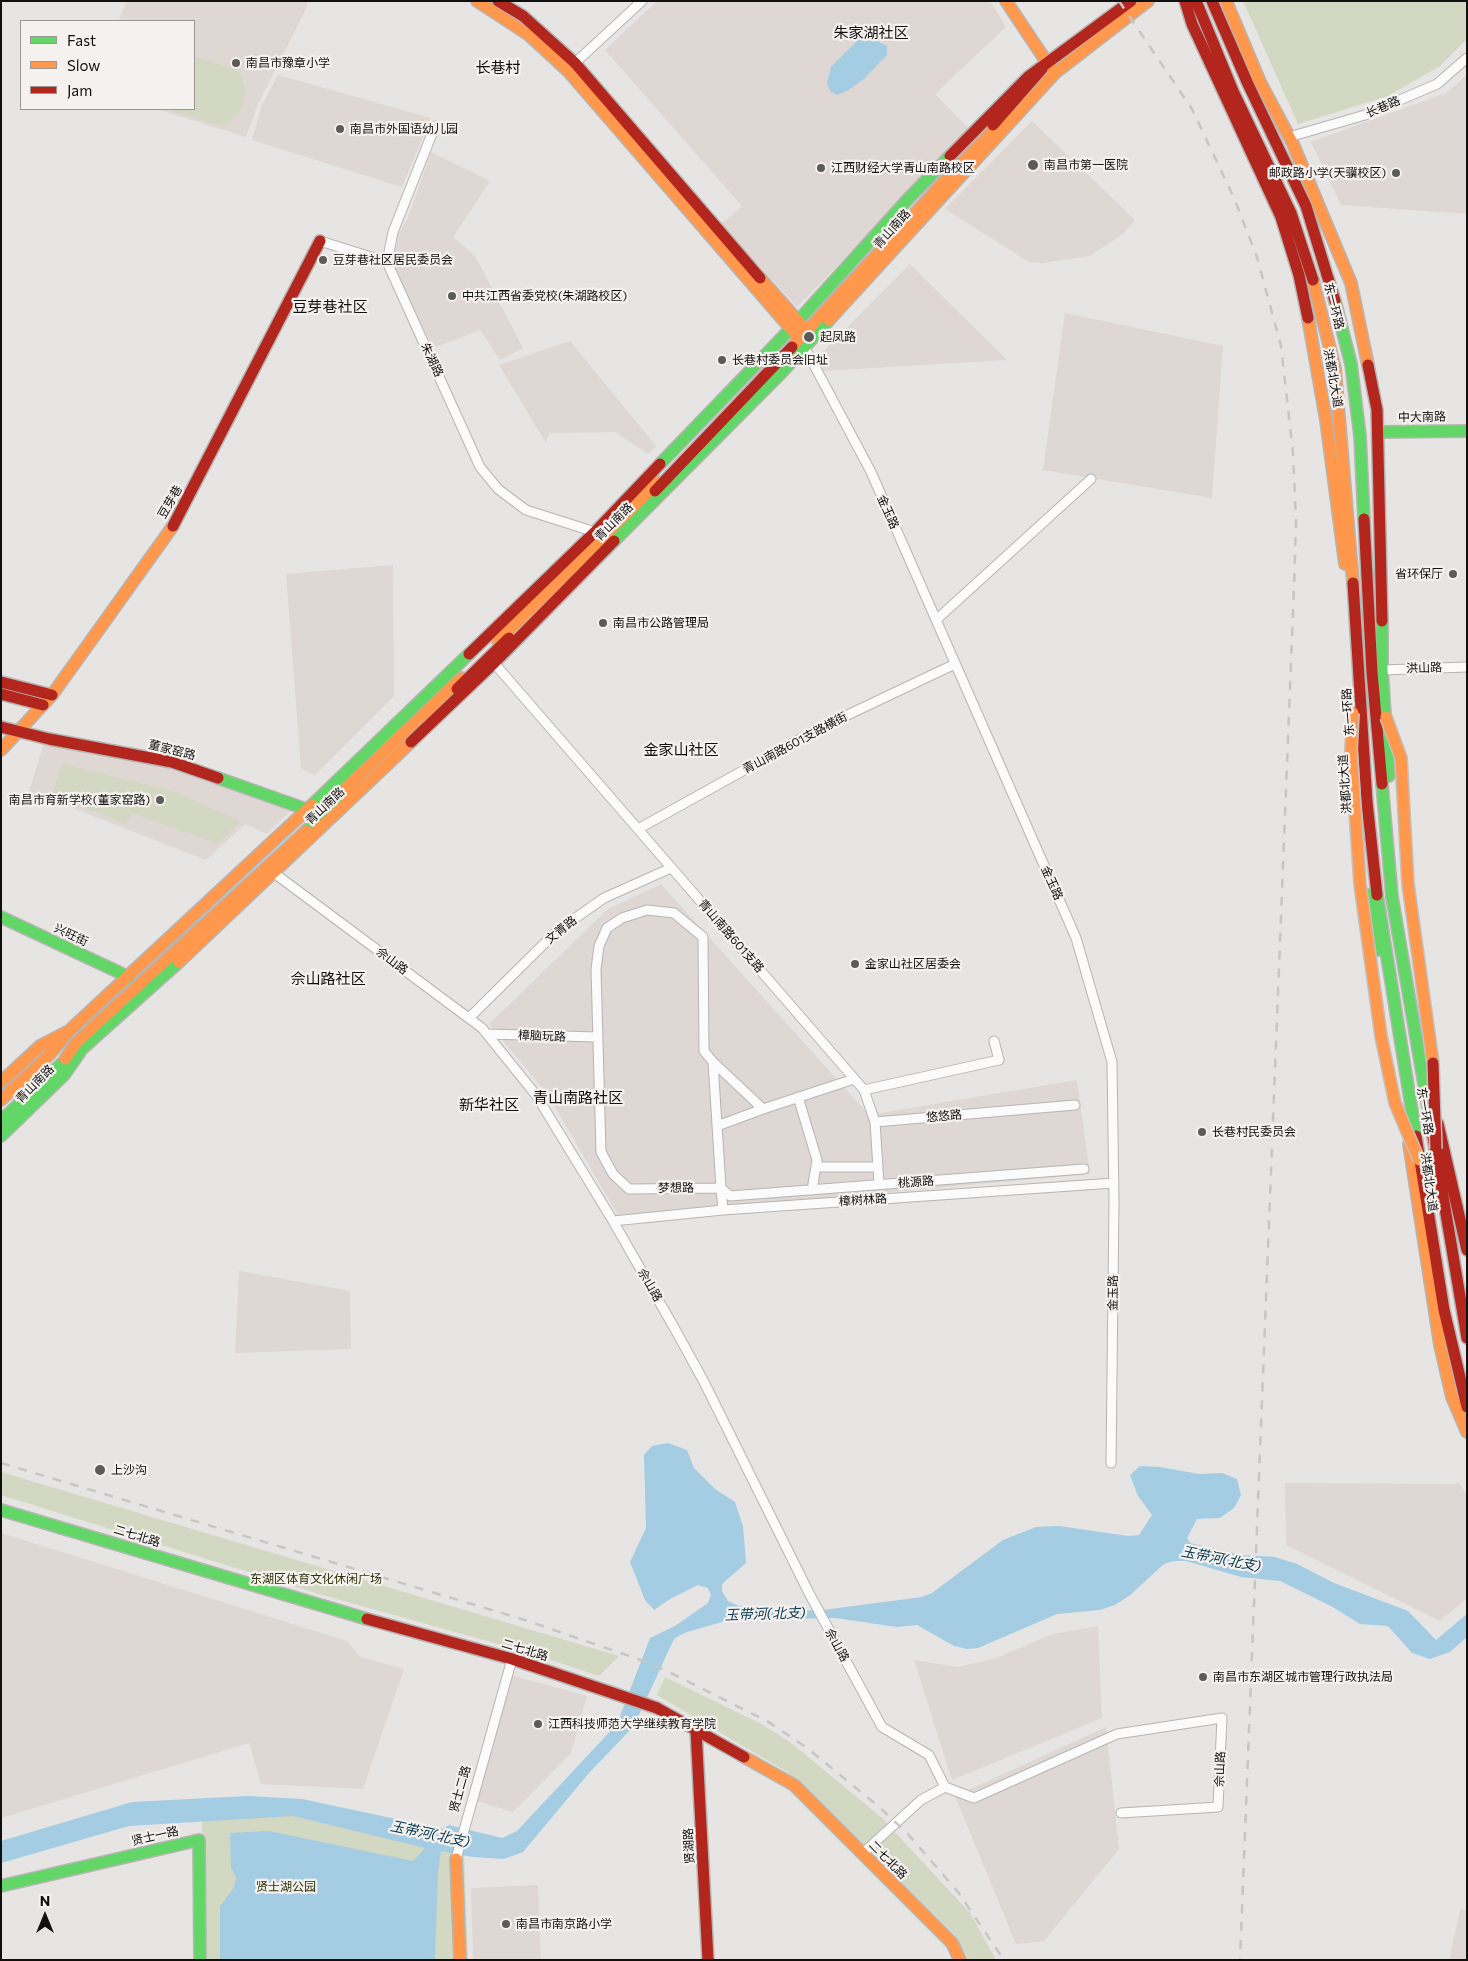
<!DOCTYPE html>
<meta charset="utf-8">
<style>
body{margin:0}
#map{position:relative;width:1468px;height:1961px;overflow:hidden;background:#e7e5e3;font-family:Commissioner,sans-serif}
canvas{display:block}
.frame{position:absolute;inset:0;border:2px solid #11100f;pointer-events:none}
.legend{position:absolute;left:20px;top:20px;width:175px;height:90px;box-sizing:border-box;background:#f5f1ef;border:1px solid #9a9795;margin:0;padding:6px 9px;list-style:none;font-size:15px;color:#11100f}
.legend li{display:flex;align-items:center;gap:10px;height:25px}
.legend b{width:25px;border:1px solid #9a9795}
.north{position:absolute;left:20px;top:1891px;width:50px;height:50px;-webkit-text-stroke:4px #f5f1ef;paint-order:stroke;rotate:0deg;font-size:14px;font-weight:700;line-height:20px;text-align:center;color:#11100f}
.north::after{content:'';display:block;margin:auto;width:18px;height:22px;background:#11100f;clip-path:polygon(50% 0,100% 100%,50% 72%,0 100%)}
</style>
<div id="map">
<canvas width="1468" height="1961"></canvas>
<div class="frame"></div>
<ul class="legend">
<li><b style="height:6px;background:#63d668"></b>Fast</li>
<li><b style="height:6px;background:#ff974d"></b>Slow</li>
<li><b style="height:6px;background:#b3261e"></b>Jam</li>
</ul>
<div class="north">N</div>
</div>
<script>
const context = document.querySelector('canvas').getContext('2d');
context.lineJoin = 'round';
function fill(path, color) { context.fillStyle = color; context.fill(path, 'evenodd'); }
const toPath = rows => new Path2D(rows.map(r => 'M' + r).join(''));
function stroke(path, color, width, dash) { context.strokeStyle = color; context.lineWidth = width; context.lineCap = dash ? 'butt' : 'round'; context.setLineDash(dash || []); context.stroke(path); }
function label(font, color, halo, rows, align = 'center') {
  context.font = font + ' Commissioner,"Noto Sans SC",sans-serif'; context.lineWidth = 4.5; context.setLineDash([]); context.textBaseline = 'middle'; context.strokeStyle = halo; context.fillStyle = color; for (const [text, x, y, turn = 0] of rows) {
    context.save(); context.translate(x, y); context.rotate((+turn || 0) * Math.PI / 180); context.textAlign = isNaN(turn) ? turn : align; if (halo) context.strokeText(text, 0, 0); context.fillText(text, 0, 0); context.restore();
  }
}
fill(toPath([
 [127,1,308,1,307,7,258,104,246,137,156,109,194,109,194,21,105,21,119,20],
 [657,1,990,1,1006,27,935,94,970,130,797,307,721,224,742,206,605,50],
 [278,75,431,118,402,187,252,140,261,107],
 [1467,75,1467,214,1341,205,1311,142,1446,93],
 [1032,121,1135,220,1124,233,1090,256,1043,263,1029,262,945,209],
 [431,152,490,181,453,237,475,256,523,348,500,360,480,330,433,348,392,263,399,233,408,218],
 [910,264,1007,360,822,371,816,359],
 [1065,313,1223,346,1212,498,1043,470],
 [570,341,656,446,648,454,615,432,549,433,546,443,499,365],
 [393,565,394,696,315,775,301,769,286,574],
 [45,741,169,765,294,808,267,834,245,824,206,860,29,791],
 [661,884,869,1115,1077,1080,1090,1174,619,1217,548,1095,489,1024,608,909],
 [239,1271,350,1291,351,1349,235,1353],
 [1285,1483,1460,1484,1467,1495,1467,1598,1440,1621,1286,1545],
 [1,1533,347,1641,360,1657,404,1669,363,1789,261,1784,249,1743,1,1818],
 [1098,1626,1102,1718,952,1780,914,1660,958,1667,996,1658,1053,1634],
 [511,1675,587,1696,571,1753,513,1812,476,1801],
 [1106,1727,1119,1849,1044,1941,1016,1944,955,1796],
 [538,1885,541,1960,473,1960,471,1888],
 [1460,1910,1467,1910,1467,1960,1449,1960]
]), '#ded7d3');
fill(toPath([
 [1243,1,1467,1,1467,39,1440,66,1388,96,1298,124],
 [194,56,240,71,245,89,241,110,225,127,166,109,194,109],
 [62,764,173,791,240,821,218,844,132,813,126,824,52,794],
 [1,1472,619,1656,599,1676,530,1653,319,1594,1,1495],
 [665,1677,761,1724,790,1742,881,1817,970,1913,996,1960,969,1960,954,1934,787,1772,657,1695],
 [294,1814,464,1851,468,1960,204,1960,202,1818]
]), '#d3d8c3');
fill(toPath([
 [873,39,887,46,887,55,864,79,847,91,837,95,830,91,827,83,831,67,858,40],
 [668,1443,687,1450,694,1468,715,1489,735,1502,743,1526,746,1563,722,1584,722,1591,728,1601,739,1606,798,1611,823,1610,922,1597,932,1593,1003,1540,1036,1527,1059,1526,1128,1536,1139,1535,1152,1515,1138,1496,1130,1475,1140,1466,1160,1467,1199,1474,1222,1473,1237,1479,1241,1495,1234,1508,1220,1518,1197,1519,1187,1538,1190,1543,1241,1555,1275,1557,1297,1564,1334,1583,1408,1611,1436,1640,1467,1614,1467,1637,1450,1652,1430,1659,1412,1653,1388,1626,1360,1624,1331,1606,1280,1581,1241,1577,1186,1561,1174,1561,1164,1564,1129,1596,1115,1605,1100,1610,1057,1614,978,1648,967,1649,954,1646,917,1625,897,1627,835,1618,729,1620,687,1632,675,1638,672,1643,634,1726,589,1773,523,1852,504,1859,473,1857,441,1851,438,1872,435,1960,220,1960,220,1906,234,1888,236,1877,231,1868,230,1833,269,1831,413,1861,425,1848,293,1816,129,1826,1,1863,1,1841,132,1802,248,1796,302,1799,443,1829,449,1825,502,1838,517,1831,617,1724,650,1638,675,1626,708,1603,711,1595,708,1588,698,1585,670,1599,654,1610,645,1600,630,1562,646,1528,644,1455,652,1446]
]), '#a4cce3');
const street = toPath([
 [575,63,642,1],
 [435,126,393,232,387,262,480,467,498,489,526,510,595,532],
 [1289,137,1365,115,1437,84,1467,58],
 [320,241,387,262],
 [805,348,871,472,1076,938,1112,1062,1114,1201,1111,1463],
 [936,620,1091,479],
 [494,663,864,1090,999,1060,994,1041],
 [1382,670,1467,667],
 [638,829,818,729,955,664],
 [270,870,482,1028,536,1095,613,1221,676,1331,704,1382,810,1595,882,1727,929,1755,945,1787,974,1798,1117,1734,1222,1718,1218,1807,1121,1813],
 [647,910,674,913,703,937,704,1051,713,1062,721,1188,629,1189,613,1174,601,1152,596,969,599,946,607,928,622,918,647,910],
 [469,1018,557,931,604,898,671,868],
 [487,1034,598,1037],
 [713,1062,763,1109],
 [864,1090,875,1122],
 [798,1097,817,1160,812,1190],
 [717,1126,763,1109,854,1079],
 [816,1167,878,1167],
 [879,1184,875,1122,1075,1105],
 [721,1188,730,1196,1084,1169],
 [721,1188,723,1210],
 [613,1221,723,1210,1114,1183],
 [862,1854,921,1800,945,1787],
 [456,1859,512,1659]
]);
const fast = toPath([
 [1335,301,1351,364,1360,436,1364,519],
 [1379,432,1467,431],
 [660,464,798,321,909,198,950,156],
 [614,541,782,372,829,320],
 [1382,621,1382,670,1389,776],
 [218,778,317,813],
 [1382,784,1392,897,1429,1113],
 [312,805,469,654],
 [306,831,354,787],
 [1368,895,1378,950],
 [1377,895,1416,1136],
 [1,917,129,977],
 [1,1121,61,1064,83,1048,179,962],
 [1,1136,64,1075,80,1052],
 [1,1510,367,1619],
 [1,1886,199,1840,200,1960]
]);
const slow = toPath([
 [477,1,529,35,568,71,797,336],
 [1006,1,1052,70],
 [1226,1,1260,82,1293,144,1351,283,1368,365],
 [760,278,805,329],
 [1313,280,1335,369,1353,583],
 [1308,318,1326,420,1345,564],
 [829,320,1055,73,1148,1],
 [792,347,953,172,1003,121],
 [498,641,658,482],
 [1,750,52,695,173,526],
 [345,789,461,678],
 [179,962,411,742],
 [65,1059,77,1042,306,831],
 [1,1082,40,1046,67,1032],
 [1,1100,50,1054,69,1031,312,805],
 [1409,1144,1440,1345,1452,1397,1467,1432],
 [744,1757,794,1785,952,1943,960,1960],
 [456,1859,460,1960]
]);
const jam = toPath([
 [498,1,523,16,575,63,760,278],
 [1185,1,1192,24,1281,217,1299,275,1308,318],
 [1196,1,1233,91,1291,213,1313,280],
 [1212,1,1248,84,1306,206,1335,301],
 [993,125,1042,69],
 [950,156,1028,77,1131,1],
 [1368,365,1377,410,1382,621],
 [655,491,792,347],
 [1364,519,1372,672,1382,784],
 [173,526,320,241],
 [1353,583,1367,802,1377,895],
 [469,654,595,532,660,464],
 [1,682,52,695],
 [457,689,509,638],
 [1,694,43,705],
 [1,727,49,739,172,762,218,778],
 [411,742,494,663,614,541],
 [1429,1113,1467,1338],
 [1438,1124,1467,1250],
 [1416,1136,1444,1310,1467,1407],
 [367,1619,512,1659,657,1708,744,1757],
 [696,1730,708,1960]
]);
stroke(street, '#b6b5b3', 11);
stroke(fast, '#b6b5b3', 14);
stroke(slow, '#b6b5b3', 14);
stroke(jam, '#b6b5b3', 14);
stroke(street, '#fbfbfb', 9);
stroke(fast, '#63d668', 11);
stroke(slow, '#ff974d', 11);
stroke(jam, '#b3261e', 11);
stroke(toPath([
 [1119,1,1192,109,1234,198,1257,257,1281,346,1293,453,1296,522,1294,586,1240,1960],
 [1,1463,525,1620,638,1659,665,1670,767,1721,807,1748,878,1806,907,1833,958,1892,1004,1960]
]), '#c6c6c5', 2.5, [9, 9]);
const slowBridge = toPath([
 [1353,713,1351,750,1360,884,1381,1036,1395,1103,1419,1160],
 [1386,717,1401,758,1408,884,1433,1063]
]);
const jamBridge = toPath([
 [1433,1063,1436,1149]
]);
stroke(slowBridge, '#c2c1c0', 14, []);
stroke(jamBridge, '#c2c1c0', 14, []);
stroke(slowBridge, '#ff974d', 11);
stroke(jamBridge, '#b3261e', 11);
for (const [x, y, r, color] of [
 [236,63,5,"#5c5b59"],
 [340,129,5,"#5c5b59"],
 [1033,165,6,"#5c5b59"],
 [821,168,5,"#5c5b59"],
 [1396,173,5,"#5c5b59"],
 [323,260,5,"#5c5b59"],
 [452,296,5,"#5c5b59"],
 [809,337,6,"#5c5b59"],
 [722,360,5,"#5c5b59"],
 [1453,574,5,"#5c5b59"],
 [603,623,5,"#5c5b59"],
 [160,800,5,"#5c5b59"],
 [855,964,5,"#5c5b59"],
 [1202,1132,5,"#5c5b59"],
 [100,1470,6,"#5c5b59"],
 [1203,1677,5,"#5c5b59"],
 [538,1724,5,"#5c5b59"],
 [506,1924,5,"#5c5b59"]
]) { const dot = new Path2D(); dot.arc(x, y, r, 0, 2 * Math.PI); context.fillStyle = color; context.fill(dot); stroke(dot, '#f5f1ef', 2); }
label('12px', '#11100f', '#f5f1ef', [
 ["南昌市豫章小学",246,63],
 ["南昌市外国语幼儿园",350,129],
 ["南昌市第一医院",1044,165],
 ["江西财经大学青山南路校区",831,168],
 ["邮政路小学(天骥校区)",1386,173,"right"],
 ["豆芽巷社区居民委员会",333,260],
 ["中共江西省委党校(朱湖路校区)",462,296],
 ["起凤路",820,337],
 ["长巷村委员会旧址",732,360],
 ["省环保厅",1443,574,"right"],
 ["南昌市公路管理局",613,623],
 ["南昌市育新学校(董家窑路)",150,800,"right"],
 ["金家山社区居委会",865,964],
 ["长巷村民委员会",1212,1132],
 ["上沙沟",111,1470],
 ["南昌市东湖区城市管理行政执法局",1213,1677],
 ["江西科技师范大学继续教育学院",548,1724],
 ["南昌市南京路小学",516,1924]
], 'left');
label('12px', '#11100f', '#f5f1ef', [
 ["长巷路",1383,107,-23],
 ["青山南路",892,229,-48],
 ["东一环路",1334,306,76],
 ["朱湖路",432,360,65],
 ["洪都北大道",1333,378,80],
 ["中大南路",1422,417,-1],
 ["豆芽巷",170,502,-60],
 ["金玉路",888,512,66],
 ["青山南路",614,522,-45],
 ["洪山路",1424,668,-2],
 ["东一环路",1348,712,-94],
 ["青山南路601支路横街",795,743,-28],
 ["董家窑路",172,750,14],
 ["洪都北大道",1345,784,-94],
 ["青山南路",325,806,-43],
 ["金玉路",1052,883,66],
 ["文青路",561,930,-39],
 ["兴旺街",71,935,25],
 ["青山南路601支路",731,936,49],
 ["佘山路",392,961,37],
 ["樟脑玩路",542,1036,2],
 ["青山南路",35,1084,-45],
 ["东一环路",1425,1111,81],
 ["悠悠路",944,1116,-5],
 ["桃源路",916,1182,-4],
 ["洪都北大道",1429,1182,82],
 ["梦想路",676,1188,-1],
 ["樟树林路",863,1200,-4],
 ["佘山路",650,1285,60],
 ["金玉路",1113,1293,-89],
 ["二七北路",137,1536,17],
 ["佘山路",837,1645,61],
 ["二七北路",525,1650,17],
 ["佘山路",1220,1769,-88],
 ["贤士二路",460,1789,-74],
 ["贤士一路",155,1836,-13],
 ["贤湖路",689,1846,-93],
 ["二七北路",888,1860,45]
]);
label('12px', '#2b3309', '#f5f1ef', [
 ["东湖区体育文化休闲广场",316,1579],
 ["贤士湖公园",286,1887]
]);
label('italic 14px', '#073950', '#f5f1ef', [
 ["玉带河(北支)",1221,1559,11],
 ["玉带河(北支)",765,1614,-2],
 ["玉带河(北支)",430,1834,12]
]);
label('15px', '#11100f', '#f5f1ef', [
 ["朱家湖社区",871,33],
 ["长巷村",498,68],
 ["豆芽巷社区",330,307],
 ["金家山社区",681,750],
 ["佘山路社区",328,979],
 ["青山南路社区",578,1098],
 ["新华社区",489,1105]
]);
</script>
